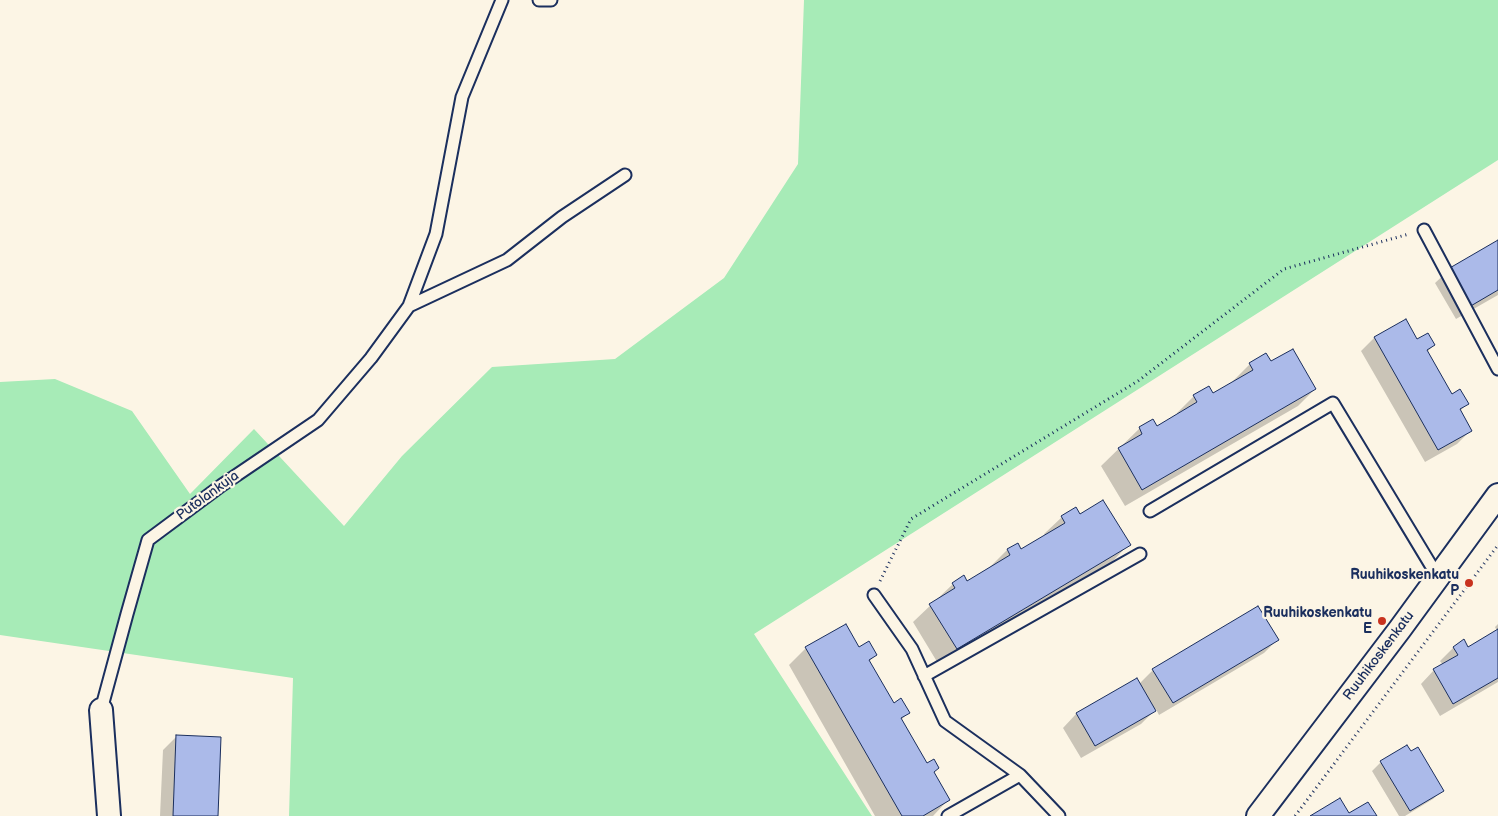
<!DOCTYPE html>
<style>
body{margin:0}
canvas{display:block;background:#fcf5e5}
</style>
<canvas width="1498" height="816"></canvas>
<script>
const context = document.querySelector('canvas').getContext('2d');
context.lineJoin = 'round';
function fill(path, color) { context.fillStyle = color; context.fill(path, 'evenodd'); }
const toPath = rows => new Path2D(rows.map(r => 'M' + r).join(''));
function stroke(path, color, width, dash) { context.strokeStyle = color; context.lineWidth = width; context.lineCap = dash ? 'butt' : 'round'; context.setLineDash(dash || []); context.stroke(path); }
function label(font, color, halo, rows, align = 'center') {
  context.font = font + ' "Balsamiq Sans",sans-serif'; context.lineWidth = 4.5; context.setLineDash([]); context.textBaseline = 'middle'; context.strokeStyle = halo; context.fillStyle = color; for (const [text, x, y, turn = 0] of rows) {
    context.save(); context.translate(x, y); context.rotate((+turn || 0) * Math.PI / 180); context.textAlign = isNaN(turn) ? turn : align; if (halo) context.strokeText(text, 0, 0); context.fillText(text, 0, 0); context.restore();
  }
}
fill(toPath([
 [804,0,1498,0,1498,160,754,634,872,816,289,816,293,678,0,635,0,382,55,379,132,411,190,494,254,429,344,526,402,456,492,367,615,359,724,278,798,164]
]), '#a7ebb7');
fill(toPath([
 [1498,242,1498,295,1456,319,1435,283,1449,270],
 [1405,321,1417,341,1434,345,1427,352,1451,396,1467,404,1459,412,1470,431,1457,444,1425,462,1361,351,1374,338],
 [1250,364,1315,389,1298,406,1125,506,1101,466,1140,428,1153,421,1157,428,1178,415,1177,413,1194,396,1213,395,1234,383,1233,381],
 [1075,509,1079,516,1129,544,1112,562,939,665,913,622,953,584,967,583,990,567,1007,550,1017,544,1021,551,1045,536,1044,534,1062,517],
 [1498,624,1498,682,1440,716,1421,684,1434,670,1443,665,1440,661,1453,648,1464,641,1468,648,1497,631,1495,627],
 [1277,640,1264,653,1159,715,1156,709,1141,724,1081,758,1063,728,1076,714,1137,680,1139,684,1153,670],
 [806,648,859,648,875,655,869,662,893,704,908,713,901,720,948,800,933,816,875,816,789,665],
 [177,736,216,816,160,816,163,750],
 [1381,762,1442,791,1433,799,1405,816,1399,816,1372,771]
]), '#0003');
const building = toPath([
 [1498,240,1498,290,1469,307,1448,269,1498,240],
 [1406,319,1417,339,1428,333,1435,345,1427,350,1452,394,1460,389,1469,404,1460,409,1472,431,1438,450,1374,337,1406,319],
 [1293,349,1316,389,1142,490,1118,448,1142,434,1139,427,1153,419,1157,426,1197,402,1193,395,1209,386,1213,393,1253,370,1249,363,1266,353,1271,361,1293,349],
 [1103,500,1131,545,957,649,929,604,955,588,952,583,964,575,967,581,1010,555,1007,549,1018,543,1021,549,1065,523,1061,516,1076,507,1080,514,1103,500],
 [1258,606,1279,640,1173,703,1152,669,1258,606],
 [846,624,859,647,869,641,877,655,869,660,894,703,901,698,910,713,901,718,927,763,934,759,939,768,934,772,950,800,923,816,902,816,805,647,846,624],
 [1498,629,1498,678,1453,704,1433,669,1458,655,1453,647,1464,639,1468,647,1498,629],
 [1137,678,1156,711,1095,746,1076,713,1137,678],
 [176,735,221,737,218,816,173,816,176,735],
 [1407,745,1411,751,1418,747,1444,791,1410,811,1380,761,1407,745],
 [1340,798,1349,813,1368,802,1377,816,1310,816,1340,798]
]);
fill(building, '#abbae9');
stroke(building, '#1b2f5e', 1);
const lane = toPath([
 [539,0,551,0],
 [1424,230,1498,369],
 [409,306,507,260,562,217,625,175],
 [1150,511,1333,403,1438,577],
 [874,595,912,649,945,721,1020,775,948,816],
 [924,676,1140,554],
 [101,710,127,614,148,540,222,485,318,420,371,358,409,306,436,234,462,97,502,0],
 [1020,775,1059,816]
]);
const street = toPath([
 [101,710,109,816],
 [1258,816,1400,629,1498,495]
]);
stroke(lane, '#1b2f5e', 15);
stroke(street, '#1b2f5e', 26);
stroke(toPath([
 [880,581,911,519,1138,381,1284,269,1409,234],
 [1295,816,1498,545]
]), '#1b2f5e', 3, [1, 4]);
stroke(lane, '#fcf5e5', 11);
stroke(street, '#fcf5e5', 22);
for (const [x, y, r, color] of [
 [1469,583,5,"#c8321e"],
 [1382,621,5,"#c8321e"]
]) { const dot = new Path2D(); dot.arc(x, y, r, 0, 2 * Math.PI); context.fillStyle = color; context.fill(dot); stroke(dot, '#fcf5e5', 2); }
label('14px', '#1b2f5e', '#fcf5e5', [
 ["Putolankuja",208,496,-36],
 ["Ruuhikoskenkatu",1379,656,-53]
]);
label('bold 14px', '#1b2f5e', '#fcf5e5', [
 ["Ruuhikoskenkatu",1459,575],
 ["P",1459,591],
 ["Ruuhikoskenkatu",1372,613],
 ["E",1372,629]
], 'right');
</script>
